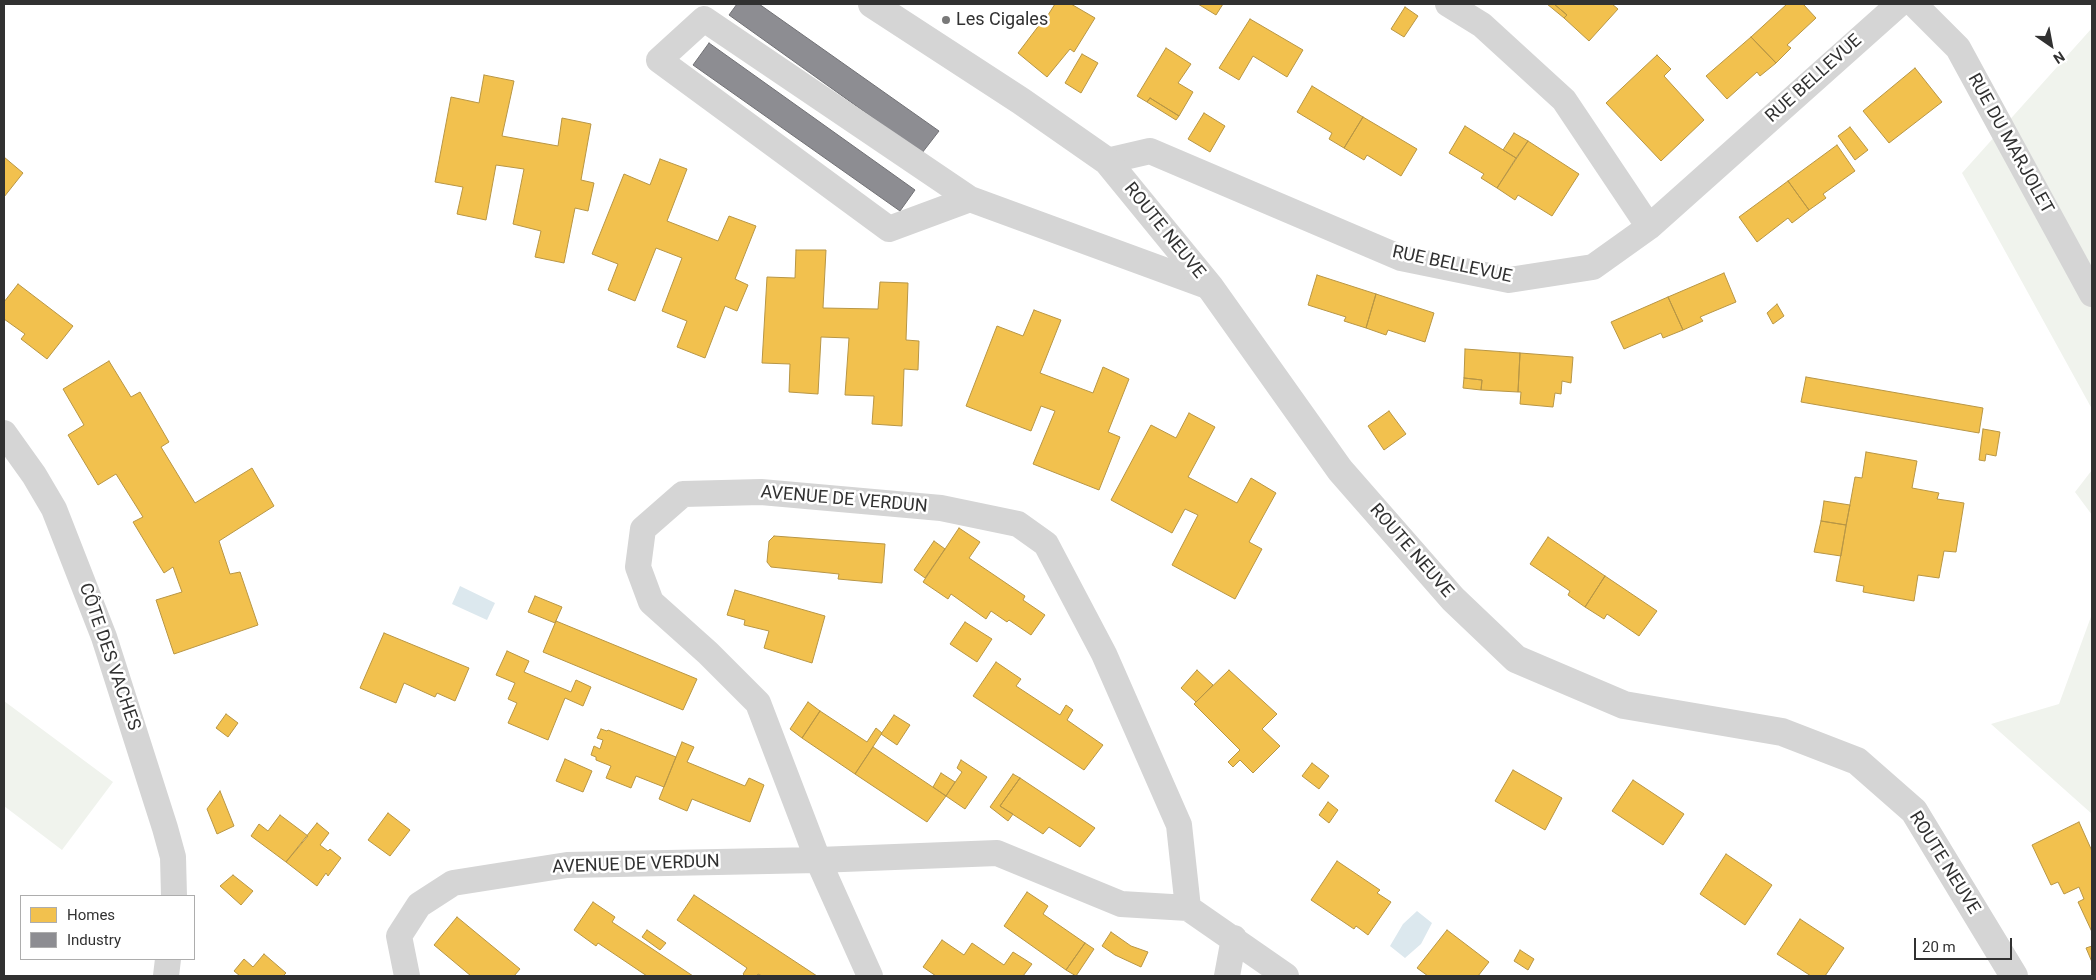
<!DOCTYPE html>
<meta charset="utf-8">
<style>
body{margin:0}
#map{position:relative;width:2096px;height:980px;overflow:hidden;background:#fff;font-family:Roboto,sans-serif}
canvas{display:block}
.frame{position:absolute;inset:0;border:5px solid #313131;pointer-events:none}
.legend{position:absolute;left:20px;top:895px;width:175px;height:65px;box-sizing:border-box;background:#fff;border:1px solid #adadad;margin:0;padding:6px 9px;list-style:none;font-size:15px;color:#313131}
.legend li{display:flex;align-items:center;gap:10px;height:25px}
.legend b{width:25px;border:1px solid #adadad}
.north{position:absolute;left:2026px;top:20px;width:50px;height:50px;-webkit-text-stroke:4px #fff;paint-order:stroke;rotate:147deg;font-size:14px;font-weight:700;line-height:20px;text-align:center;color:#313131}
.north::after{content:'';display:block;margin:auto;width:18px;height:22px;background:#313131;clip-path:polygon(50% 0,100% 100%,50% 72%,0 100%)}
.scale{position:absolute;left:1914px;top:938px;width:98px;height:22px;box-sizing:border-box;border:2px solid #313131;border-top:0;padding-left:6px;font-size:15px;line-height:18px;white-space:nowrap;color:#313131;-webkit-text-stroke:4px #fff;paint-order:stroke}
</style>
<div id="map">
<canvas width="2096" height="980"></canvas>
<div class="frame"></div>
<ul class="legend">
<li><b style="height:14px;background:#f2c14e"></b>Homes</li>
<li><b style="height:14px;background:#8d8d92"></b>Industry</li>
</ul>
<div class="north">N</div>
<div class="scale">20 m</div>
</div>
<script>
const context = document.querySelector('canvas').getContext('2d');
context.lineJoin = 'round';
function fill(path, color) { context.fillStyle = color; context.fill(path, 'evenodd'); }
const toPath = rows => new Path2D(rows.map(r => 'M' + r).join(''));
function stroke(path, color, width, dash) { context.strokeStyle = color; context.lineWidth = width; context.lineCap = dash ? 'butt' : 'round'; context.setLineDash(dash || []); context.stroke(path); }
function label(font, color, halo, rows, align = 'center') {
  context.font = font + ' Roboto,sans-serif'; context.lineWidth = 5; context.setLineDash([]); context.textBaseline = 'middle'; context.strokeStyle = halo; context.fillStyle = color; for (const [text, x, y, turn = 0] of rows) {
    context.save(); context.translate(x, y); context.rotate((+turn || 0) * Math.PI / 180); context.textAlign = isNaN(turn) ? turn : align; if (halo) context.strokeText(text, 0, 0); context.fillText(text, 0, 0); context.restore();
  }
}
fill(toPath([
 [2092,28,2092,409,1962,173],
 [2092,470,2092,515,2075,492],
 [2092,614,2092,814,1991,724,2059,704],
 [4,701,113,782,62,850,4,806]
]), '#f0f3ed');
fill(toPath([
 [460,586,495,603,487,620,452,604],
 [1417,911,1432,923,1421,944,1405,958,1390,946,1403,924]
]), '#dce8ee');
const homes = toPath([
 [1055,4,1071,4,1095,18,1074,52,1070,49,1047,77,1018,53,1040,24,1041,26,1055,4],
 [1198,4,1223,4,1216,15,1198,4],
 [1547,4,1554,4,1567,15,1564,18,1547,4],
 [1554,4,1612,4,1618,9,1589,41,1564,18,1567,15,1554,4],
 [1787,4,1803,4,1816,18,1787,45,1791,48,1776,63,1751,37,1787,4],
 [1405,7,1418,16,1404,37,1391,29,1405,7],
 [1250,19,1303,50,1287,77,1253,56,1239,80,1219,68,1250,19],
 [1751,37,1776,63,1760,76,1757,72,1727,99,1706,76,1751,37],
 [1166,48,1191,64,1178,83,1193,92,1179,116,1150,98,1147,102,1137,96,1166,48],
 [1082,54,1098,63,1081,93,1065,83,1082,54],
 [1657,55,1671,69,1664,76,1704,120,1661,161,1606,103,1657,55],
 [1915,68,1942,102,1889,143,1863,111,1915,68],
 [484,75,514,81,502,136,558,146,562,118,591,124,581,180,594,183,588,211,575,208,564,263,535,257,541,231,513,224,524,169,496,165,486,220,457,214,463,187,435,182,451,97,479,103,484,75],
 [1312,86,1363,117,1344,148,1329,139,1332,133,1297,112,1312,86],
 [1150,98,1179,116,1176,120,1147,102,1150,98],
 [1204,113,1225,126,1210,152,1188,139,1204,113],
 [1363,117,1417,149,1401,176,1367,155,1364,160,1344,148,1363,117],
 [1465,126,1516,158,1497,188,1481,178,1484,174,1449,153,1465,126],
 [1850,127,1868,150,1855,160,1838,136,1850,127],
 [1514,133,1528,141,1516,158,1503,150,1514,133],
 [1528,141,1579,174,1552,216,1518,195,1515,200,1497,188,1528,141],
 [1837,145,1855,171,1823,194,1826,198,1809,210,1788,181,1837,145],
 [4,157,23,173,4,197,4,157],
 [660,159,687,169,667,221,718,241,729,216,756,226,735,279,748,285,737,311,725,306,705,358,677,347,687,321,662,311,682,258,656,248,635,301,608,290,618,264,592,254,624,174,650,185,660,159],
 [1788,181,1809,210,1792,223,1788,218,1757,242,1739,217,1788,181],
 [796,250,826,250,823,308,878,309,880,282,908,283,906,340,919,341,918,370,904,369,902,426,872,424,874,396,845,395,849,338,821,337,818,394,789,392,790,364,762,363,767,277,795,278,796,250],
 [1724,273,1736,302,1700,317,1703,321,1683,330,1668,297,1724,273],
 [1317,275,1376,294,1366,328,1344,321,1346,317,1308,305,1317,275],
 [18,284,73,326,47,359,21,339,25,334,4,319,4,302,18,284],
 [1376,294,1434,313,1425,342,1388,330,1386,335,1366,328,1376,294],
 [1668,297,1683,330,1663,338,1661,333,1624,349,1611,322,1668,297],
 [1777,304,1784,316,1773,324,1767,313,1777,304],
 [1034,310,1061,320,1040,373,1093,393,1103,367,1129,379,1108,432,1120,437,1099,490,1033,464,1055,411,1041,406,1031,431,966,406,997,326,1023,336,1034,310],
 [1465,349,1520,353,1518,392,1481,390,1482,380,1464,378,1465,349],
 [1520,353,1573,357,1571,383,1562,381,1561,394,1555,393,1553,407,1520,404,1521,392,1518,392,1520,353],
 [109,361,131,397,140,392,169,442,161,447,195,503,252,468,274,506,219,541,230,574,240,572,258,625,174,654,156,600,182,592,173,567,164,573,133,522,143,517,116,474,98,485,68,435,84,425,63,389,109,361],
 [1806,377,1983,408,1979,433,1801,402,1806,377],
 [1464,378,1482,380,1481,390,1463,388,1464,378],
 [1389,411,1406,434,1384,450,1368,426,1389,411],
 [1189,413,1215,427,1188,477,1237,503,1251,478,1276,493,1249,542,1262,549,1235,599,1172,565,1198,515,1185,509,1172,533,1111,500,1151,425,1176,438,1189,413],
 [1983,429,2000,432,1996,456,1986,454,1985,461,1979,460,1983,429],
 [1866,452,1917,461,1912,488,1939,493,1937,499,1964,503,1956,552,1944,551,1939,578,1918,575,1914,601,1863,592,1864,586,1836,581,1855,477,1862,478,1866,452],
 [1824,501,1850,505,1846,525,1821,521,1824,501],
 [1821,521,1846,525,1841,556,1814,552,1821,521],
 [959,528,980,542,969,558,1025,596,1023,600,1045,615,1031,635,1009,620,1007,622,991,611,986,619,951,594,948,599,923,582,959,528],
 [774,536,885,544,882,583,838,579,839,574,771,567,767,562,769,541,774,536],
 [1548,537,1605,576,1585,607,1568,595,1570,591,1530,564,1548,537],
 [934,541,945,549,925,578,914,570,934,541],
 [1605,576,1657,611,1639,636,1607,614,1604,619,1585,607,1605,576],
 [735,590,825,616,812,663,764,648,769,631,744,625,745,620,727,615,735,590],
 [535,596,562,607,555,623,528,612,535,596],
 [556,621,697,679,683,710,543,652,556,621],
 [965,622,992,639,977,662,950,644,965,622],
 [384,633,469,668,455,701,437,693,435,697,404,683,396,703,360,688,384,633],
 [507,651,529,661,524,672,571,692,576,680,591,687,583,706,565,698,548,740,508,723,517,703,508,699,515,683,496,675,507,651],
 [996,662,1021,679,1016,686,1060,715,1066,705,1073,710,1067,720,1103,745,1084,770,973,696,996,662],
 [1197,670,1213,685,1196,702,1181,688,1197,670],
 [1229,670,1277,714,1262,729,1280,746,1253,773,1240,760,1233,767,1228,762,1240,750,1194,704,1229,670],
 [808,702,820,711,802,738,790,729,808,702],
 [820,711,867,742,876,728,882,733,855,774,802,738,820,711],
 [226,714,238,723,228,737,216,728,226,714],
 [894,715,910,725,897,745,881,734,894,715],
 [601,729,607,731,608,730,676,757,664,787,636,776,631,788,606,778,611,766,596,760,596,757,591,755,594,746,600,749,603,740,597,738,601,729],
 [682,742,694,747,687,762,745,786,749,778,764,785,750,822,692,799,687,811,659,799,682,742],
 [873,747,946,796,927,822,855,774,873,747],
 [565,759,592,771,583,792,556,781,565,759],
 [961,760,987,777,965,809,946,796,962,772,957,768,961,760],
 [1312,763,1329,776,1319,789,1302,776,1312,763],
 [1513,770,1562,798,1545,830,1495,801,1513,770],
 [941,773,955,782,946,796,933,787,941,773],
 [1013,774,1020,778,1000,806,1013,814,1008,821,990,807,1013,774],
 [1020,778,1095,828,1080,847,1049,827,1043,834,1000,806,1020,778],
 [1633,780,1684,814,1663,845,1612,811,1633,780],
 [220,791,234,826,217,834,207,809,220,791],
 [1328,802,1338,810,1329,823,1319,815,1328,802],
 [388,813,410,830,390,856,368,840,388,813],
 [280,815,308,836,286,862,251,836,259,824,268,831,280,815],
 [2079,822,2092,851,2092,932,2078,902,2084,899,2079,887,2064,894,2058,882,2051,885,2032,845,2079,822],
 [317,823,329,833,320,845,328,851,330,849,341,858,328,876,326,873,317,886,286,862,317,823],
 [1726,854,1772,885,1745,925,1700,894,1726,854],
 [1337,861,1380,890,1377,893,1391,902,1368,935,1356,926,1354,929,1311,900,1337,861],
 [233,875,253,891,241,905,220,886,233,875],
 [1027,892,1048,906,1043,914,1085,943,1066,970,1004,926,1027,892],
 [694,895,817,976,762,976,758,974,757,976,745,976,743,974,747,968,677,920,694,895],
 [593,902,615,917,612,922,693,976,647,976,598,943,596,946,574,930,593,902],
 [457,917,520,969,514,976,471,976,434,945,457,917],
 [1800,919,1844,948,1825,976,1811,976,1777,954,1800,919],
 [647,930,666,943,660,950,642,937,647,930],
 [1447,930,1489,962,1478,976,1428,976,1417,968,1447,930],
 [1111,932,1131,946,1148,952,1141,967,1115,955,1102,946,1111,932],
 [942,940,964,955,972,943,1004,965,1013,952,1032,964,1023,976,936,976,923,967,942,940],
 [1085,943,1094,949,1076,976,1066,970,1085,943],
 [2092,946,2092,962,2086,948,2092,946],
 [1520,950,1534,959,1528,970,1514,961,1520,950],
 [264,954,286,973,283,976,240,976,234,971,244,959,253,967,264,954]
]);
fill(homes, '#f2c14e');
stroke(homes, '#b89645', 1);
const industry = toPath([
 [737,4,759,4,939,131,922,153,729,15,737,4],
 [709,43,915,190,900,211,693,65,709,43]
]);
fill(industry, '#8d8d92');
stroke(industry, '#717175', 1);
stroke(toPath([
 [1448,4,1482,25,1564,100,1649,227],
 [1914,4,1958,48,2092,294],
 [1107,161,1150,151,1401,258,1509,280,1593,267,1649,227,1899,4],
 [970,199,889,229,659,60,704,19,970,199,1210,287],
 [4,433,34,475,54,509,104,637,165,828,173,857,174,896],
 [166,976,168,959],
 [407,976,399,936,419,905,453,883,567,865,818,860,997,853,1121,904,1188,908,1286,976],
 [870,976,818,860,758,703,708,653,651,602,638,567,643,529,683,494,761,492,941,508,1018,524,1046,544,1104,654,1179,825,1188,908],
 [1227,976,1234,938]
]), '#d5d5d5', 26);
stroke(toPath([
 [872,4,1021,101,1107,161,1210,287,1340,470,1453,599,1516,659,1624,705,1782,732,1857,761,1914,811,2014,976]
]), '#d5d5d5', 28);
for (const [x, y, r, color] of [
 [946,20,5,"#797979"]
]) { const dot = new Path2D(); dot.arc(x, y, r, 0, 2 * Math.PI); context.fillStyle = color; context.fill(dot); stroke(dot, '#fff', 2); }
label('18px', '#313131', '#fff', [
 ["Les Cigales",956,20]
], 'left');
label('18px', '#313131', '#fff', [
 ["RUE BELLEVUE",1814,79,-42],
 ["RUE DU MARJOLET",2010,144,61],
 ["ROUTE NEUVE",1164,231,51],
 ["RUE BELLEVUE",1452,265,12],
 ["AVENUE DE VERDUN",844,500,5],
 ["ROUTE NEUVE",1411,551,49],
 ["CÔTE DES VACHES",109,657,71],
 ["ROUTE NEUVE",1944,863,58],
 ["AVENUE DE VERDUN",636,865,-2]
]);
</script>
